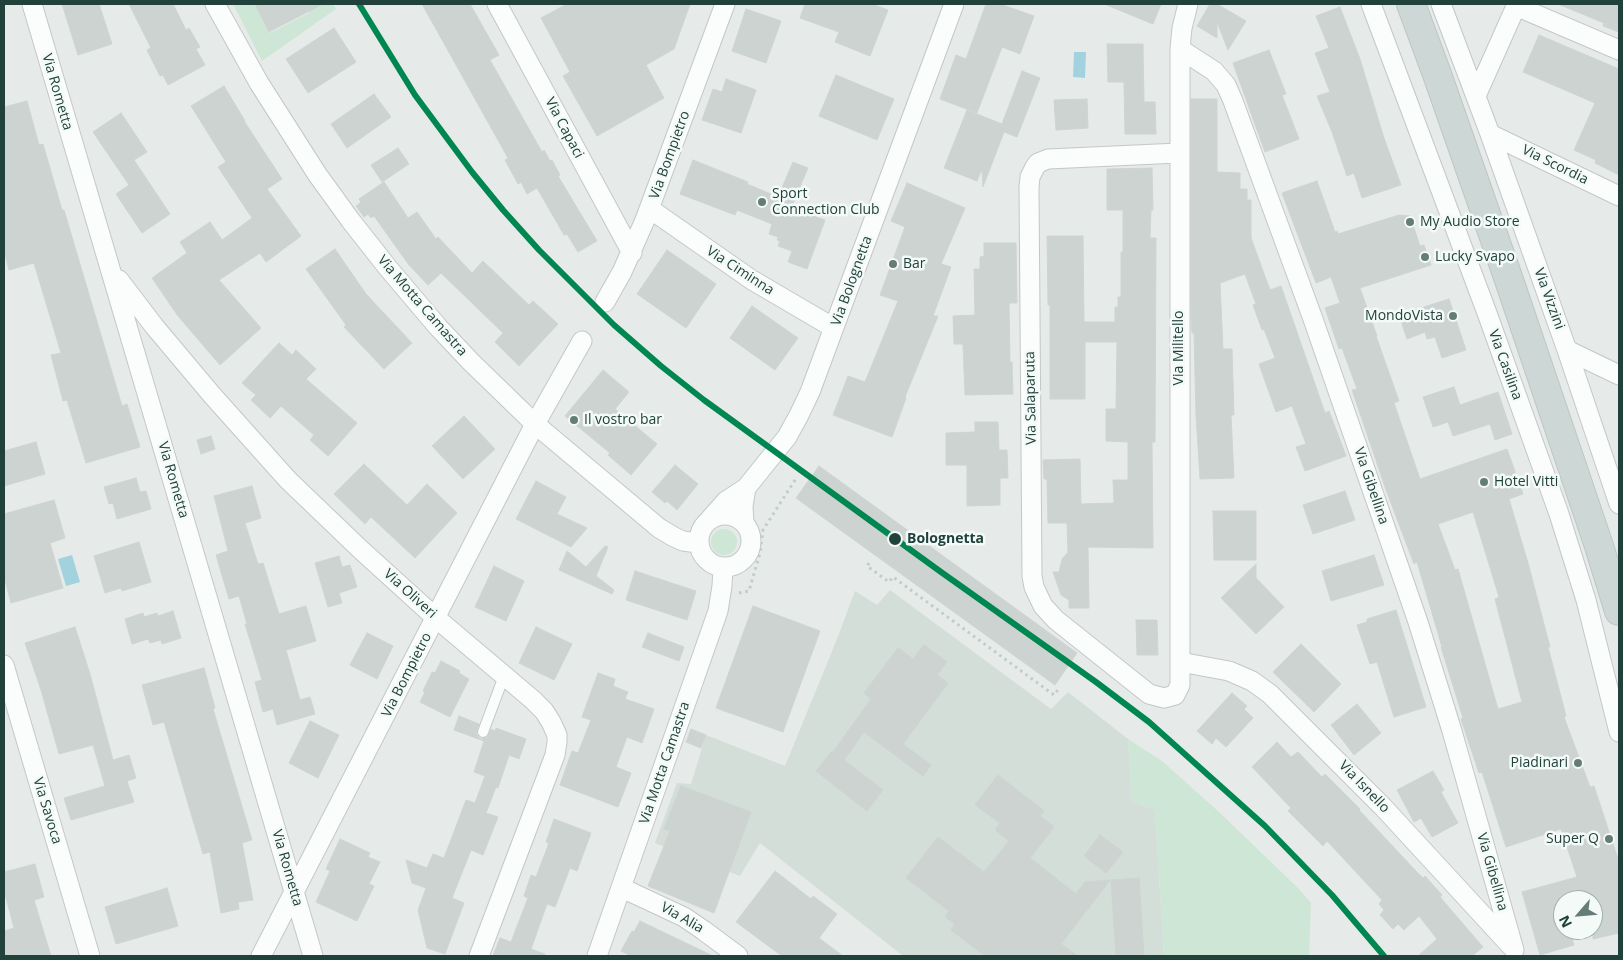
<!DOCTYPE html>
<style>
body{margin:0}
#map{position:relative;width:1623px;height:960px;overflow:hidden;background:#e6ebe9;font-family:"Open Sans",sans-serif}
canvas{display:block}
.frame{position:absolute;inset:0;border:5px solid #20423b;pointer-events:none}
.north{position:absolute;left:1553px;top:890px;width:50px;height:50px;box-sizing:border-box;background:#f4faf8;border:1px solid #9fb0ac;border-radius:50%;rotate:243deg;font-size:14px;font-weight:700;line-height:20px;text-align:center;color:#20423b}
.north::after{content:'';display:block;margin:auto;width:18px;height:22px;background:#657d78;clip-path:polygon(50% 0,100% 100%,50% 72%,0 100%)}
</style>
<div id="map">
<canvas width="1623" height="960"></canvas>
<div class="frame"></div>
<div class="north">N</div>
</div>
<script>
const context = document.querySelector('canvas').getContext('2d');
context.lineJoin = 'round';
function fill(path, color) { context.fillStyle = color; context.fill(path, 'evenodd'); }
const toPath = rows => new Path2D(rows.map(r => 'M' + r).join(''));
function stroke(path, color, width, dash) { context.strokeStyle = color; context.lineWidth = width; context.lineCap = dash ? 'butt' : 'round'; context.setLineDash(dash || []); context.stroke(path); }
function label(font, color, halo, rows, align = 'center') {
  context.font = font + ' "Open Sans",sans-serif'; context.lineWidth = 5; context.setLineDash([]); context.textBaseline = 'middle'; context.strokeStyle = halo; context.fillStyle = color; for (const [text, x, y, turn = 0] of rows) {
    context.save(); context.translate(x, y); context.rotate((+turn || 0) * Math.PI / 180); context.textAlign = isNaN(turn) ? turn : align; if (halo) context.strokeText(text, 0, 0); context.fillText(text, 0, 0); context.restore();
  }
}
fill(toPath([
 [890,590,1051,709,1068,692,1128,739,1132,801,1155,810,1164,956,903,956,760,843,740,876,655,843,677,783,691,784,706,735,785,766,837,639,855,591,877,605]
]), '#d3ded9');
fill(toPath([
 [233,4,255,4,270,33,309,13,304,4,333,4,336,9,262,61],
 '711 542a13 13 0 1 1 26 0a13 13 0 1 1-26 0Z',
 [1128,739,1162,761,1219,812,1298,888,1311,903,1309,956,1164,956,1155,810,1132,801]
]), '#cee6d6');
fill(toPath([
 [1074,52,1086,52,1085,78,1073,77],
 [72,555,80,582,66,586,58,559]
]), '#a2d2de');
const building = toPath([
 [62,4,99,4,112,44,78,55,62,4],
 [129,4,173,4,186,30,189,28,200,47,196,49,205,65,168,85,163,75,160,76,147,50,151,48,129,4],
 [255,4,323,4,269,32,255,4],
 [422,4,470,4,499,55,490,60,542,152,544,150,550,161,552,160,560,175,558,176,597,241,578,252,567,234,564,235,537,188,527,194,521,182,518,184,505,160,508,158,422,4],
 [567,4,690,4,674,49,646,65,664,98,597,136,563,76,570,72,541,18,567,4],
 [805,4,872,4,888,10,870,56,835,42,839,32,800,18,805,4],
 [986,4,1000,4,1034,16,1020,54,1002,47,977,113,940,99,956,55,966,59,986,4],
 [1104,4,1161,4,1153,24,1104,4],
 [1210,4,1217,4,1246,21,1228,50,1217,22,1217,38,1197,26,1210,4],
 [1558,4,1619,4,1619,32,1603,26,1604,23,1558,4],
 [1340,7,1360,59,1384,138,1401,185,1362,198,1354,173,1347,176,1332,132,1317,96,1330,92,1315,53,1329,48,1316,16,1340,7],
 [746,9,781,21,766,63,732,51,746,9],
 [334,28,356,62,308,93,286,59,334,28],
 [1539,35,1619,69,1619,175,1595,163,1596,160,1574,150,1595,103,1523,72,1539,35],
 [1107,44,1143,44,1144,102,1155,102,1156,134,1125,134,1124,82,1108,82,1107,44],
 [1269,50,1286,94,1282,95,1299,139,1265,152,1233,63,1269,50],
 [1022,71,1040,78,1017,137,1004,132,983,187,982,169,977,181,944,168,967,110,1002,124,1022,71],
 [836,75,894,99,877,140,819,116,836,75],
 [726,79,756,90,741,133,702,120,713,89,722,92,726,79],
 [224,86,245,121,244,121,282,179,267,189,301,236,266,262,260,253,219,280,261,328,220,365,178,316,152,278,187,253,180,242,210,222,222,240,252,218,218,167,226,162,191,106,224,86],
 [374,94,391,117,347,148,331,124,374,94],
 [1087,99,1088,128,1056,130,1054,100,1087,99],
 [1191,99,1217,99,1217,172,1240,173,1240,189,1247,189,1247,200,1251,200,1251,238,1270,290,1281,286,1325,413,1329,411,1346,456,1305,471,1296,447,1306,444,1292,406,1276,412,1259,364,1275,358,1264,329,1262,330,1253,305,1256,304,1245,274,1220,283,1223,349,1232,349,1234,415,1231,415,1234,478,1200,479,1196,415,1194,333,1192,333,1191,315,1191,99],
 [27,101,39,145,43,144,62,210,64,210,122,406,127,404,140,447,86,463,67,400,63,401,51,355,61,353,34,263,9,270,4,249,4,107,27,101],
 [121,113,147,152,134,160,170,214,142,233,116,194,129,185,93,132,121,113],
 [398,148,409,164,382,182,371,165,398,148],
 [693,160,748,182,747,184,778,197,793,162,808,168,791,208,825,220,807,269,788,262,792,251,778,246,780,241,777,240,778,237,769,234,772,224,737,210,735,215,680,194,693,160],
 [1152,168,1153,210,1151,210,1150,238,1156,238,1155,442,1152,442,1153,548,1088,547,1089,608,1069,608,1069,600,1061,595,1053,572,1059,572,1062,559,1068,552,1067,523,1048,523,1047,479,1044,479,1043,460,1080,459,1081,504,1114,503,1113,480,1128,480,1128,442,1106,441,1106,409,1116,409,1117,342,1085,342,1085,399,1050,399,1050,305,1048,305,1047,236,1083,236,1084,322,1115,322,1115,307,1118,307,1118,297,1121,297,1121,252,1123,252,1123,210,1107,210,1107,169,1152,168],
 [1317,181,1335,232,1337,231,1338,234,1399,215,1410,216,1420,246,1424,245,1431,265,1360,288,1377,336,1376,336,1399,401,1394,403,1420,479,1507,449,1523,494,1509,499,1528,563,1550,647,1548,647,1566,716,1564,717,1590,787,1594,786,1619,862,1619,933,1593,939,1593,900,1563,900,1563,930,1569,930,1574,945,1540,955,1522,892,1577,877,1561,829,1506,847,1482,772,1479,773,1461,719,1463,718,1441,647,1442,647,1417,562,1414,564,1385,487,1352,390,1357,389,1342,348,1339,349,1325,308,1340,303,1331,277,1316,283,1282,193,1317,181],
 [1473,512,1499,597,1495,599,1522,702,1498,709,1458,569,1455,570,1438,524,1473,512],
 [384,182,408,218,417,212,436,239,438,237,472,273,483,261,529,305,533,301,558,324,519,366,495,342,503,333,441,273,428,285,409,265,374,216,371,218,368,214,364,217,356,206,361,202,359,199,384,182],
 [907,183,965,208,941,264,951,267,933,316,938,316,905,397,906,398,892,437,833,415,848,376,865,382,898,301,880,295,905,227,891,221,907,183],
 [984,243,1016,243,1017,303,1009,303,1010,362,1012,362,1013,394,965,395,963,344,954,344,953,316,975,315,974,269,980,269,980,257,984,256,984,243],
 [335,249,366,294,412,343,384,369,344,327,346,325,306,269,335,249],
 [667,250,716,284,686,328,637,294,667,250],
 [1449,299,1466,350,1442,358,1435,337,1427,339,1425,332,1407,339,1399,315,1449,299],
 [752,306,798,338,775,370,730,338,752,306],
 [279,343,292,355,296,350,316,369,306,379,357,423,328,456,310,440,314,435,281,406,270,418,251,400,256,395,242,383,279,343],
 [603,370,629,392,615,409,657,444,631,475,608,455,610,453,565,416,603,370],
 [1454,387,1460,405,1498,392,1512,434,1495,440,1490,424,1453,436,1448,422,1433,427,1423,397,1454,387],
 [464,416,495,449,463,479,432,446,464,416],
 [975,422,998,422,999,450,1007,450,1008,478,1000,478,1000,505,967,506,967,465,946,465,946,433,975,432,975,422],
 [211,436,215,449,201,454,197,440,211,436],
 [36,442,45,474,4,486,4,451,36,442],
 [364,464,407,505,427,484,457,513,415,558,371,517,365,524,334,494,364,464],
 [675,465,698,484,677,510,667,501,665,503,652,492,675,465],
 [819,466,1077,653,1055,685,796,498,819,466],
 [136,478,140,492,146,491,151,509,117,519,113,503,109,504,104,487,136,478],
 [536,481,566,497,557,514,587,528,571,547,516,519,536,481],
 [252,486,261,518,245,523,258,564,263,563,279,614,306,606,316,641,286,650,300,700,310,697,315,714,277,725,273,709,263,712,255,682,262,680,245,624,247,624,239,596,229,599,216,555,228,551,214,496,252,486],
 [1345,491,1355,520,1313,534,1303,505,1345,491],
 [54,500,65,538,50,543,63,588,11,603,4,576,4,514,54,500],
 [1213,511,1256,511,1256,560,1214,560,1213,511],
 [139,542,151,582,122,591,121,588,105,593,94,556,139,542],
 [605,546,608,547,596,576,614,590,612,594,559,570,567,551,586,567,605,546],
 [1374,555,1384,585,1331,601,1322,571,1374,555],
 [339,556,342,567,350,565,357,587,339,593,342,603,328,607,315,563,339,556],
 [1256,564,1256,578,1284,607,1256,634,1221,598,1256,564],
 [494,566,524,581,506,621,475,607,494,566],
 [635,571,696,591,687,620,626,600,635,571],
 [753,606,820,631,783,732,716,708,753,606],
 [1396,610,1426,707,1394,717,1377,662,1370,664,1357,625,1367,622,1367,619,1396,610],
 [173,611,181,638,162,644,161,640,150,643,148,639,132,644,125,619,143,613,144,617,157,613,158,616,173,611],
 [1136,620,1157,620,1158,655,1137,655,1136,620],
 [75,627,90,674,113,760,129,755,136,778,127,781,134,802,71,820,64,798,105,786,93,745,59,754,41,690,25,643,75,627],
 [536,627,572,644,554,680,519,663,536,627],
 [367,633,393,646,377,679,350,665,367,633],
 [648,633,684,647,679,661,642,647,648,633],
 [1301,644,1341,684,1314,712,1273,672,1301,644],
 [924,645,947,662,937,675,948,683,903,744,931,765,923,776,864,732,844,760,883,790,867,811,816,771,832,751,833,752,871,699,864,693,898,648,913,659,924,645],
 [441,661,460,671,459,673,469,679,450,717,420,702,425,692,423,691,432,672,435,673,441,661],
 [204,668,215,708,213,709,252,840,242,843,253,900,238,902,239,909,221,913,210,852,203,854,164,722,153,725,142,685,204,668],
 [598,673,615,679,613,686,628,692,625,699,654,709,642,743,627,737,616,767,631,773,618,807,560,785,572,751,578,753,591,720,582,717,598,673],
 [1232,693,1247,706,1244,709,1253,718,1226,747,1216,738,1212,744,1197,731,1232,693],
 [1357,704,1381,733,1354,755,1331,725,1357,704],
 [459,716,479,724,476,733,478,737,481,739,487,738,491,729,495,731,496,728,526,739,519,759,509,755,498,788,496,787,486,813,498,817,483,855,471,850,452,898,464,903,445,954,427,948,418,910,426,888,412,883,406,860,427,868,433,854,444,858,466,800,475,803,485,776,474,772,484,741,454,730,459,716],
 [310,721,339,735,318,778,289,763,310,721],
 [691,729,706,735,701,748,686,742,691,729],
 [1277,742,1291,757,1298,752,1322,777,1325,774,1360,809,1359,810,1415,870,1423,878,1425,876,1442,895,1440,897,1483,947,1472,956,1418,956,1437,939,1419,916,1404,930,1398,924,1393,929,1380,915,1384,910,1379,904,1382,900,1327,841,1323,846,1288,811,1291,808,1252,767,1277,742],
 [1433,771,1444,790,1441,792,1458,823,1432,837,1421,818,1414,822,1397,790,1433,771],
 [998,775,1044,811,1040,816,1054,827,1030,858,1076,894,1085,882,1110,880,1061,944,1078,956,985,956,951,930,955,924,945,917,949,911,906,878,938,837,984,872,1009,841,995,830,1000,823,975,805,998,775],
 [681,786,751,812,714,913,648,886,670,831,664,829,681,786],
 [554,819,591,833,577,871,570,868,555,907,547,904,531,949,545,954,544,956,493,956,500,938,511,942,528,898,524,896,531,875,536,877,549,843,546,842,554,819],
 [1100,835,1123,852,1106,873,1084,856,1100,835],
 [340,839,370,853,368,857,380,862,369,884,374,886,357,921,316,902,330,871,326,869,340,839],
 [35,864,44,897,34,900,51,956,4,956,4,931,14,928,4,890,4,872,35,864],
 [775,871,811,899,813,896,837,914,819,938,843,956,782,956,736,922,775,871],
 [1139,878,1144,956,1116,956,1111,880,1139,878],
 [167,888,178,926,116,944,105,907,167,888],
 [640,921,713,956,631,956,621,951,632,931,634,932,640,921]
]);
fill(building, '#ccd3d1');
stroke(building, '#ced4d2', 1);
const service = toPath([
 [483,732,504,676]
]);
const minor = toPath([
 [32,4,313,956],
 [215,4,259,83,317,174,351,221,388,268,438,327,471,362,535,424,659,528,674,537,683,541,698,543],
 [497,4,632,253],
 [1371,4,1487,313,1559,514,1586,600,1619,732],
 [1441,4,1490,134,1567,350,1619,504],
 [1516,6,1619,50],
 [1180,49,1214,71,1226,85,1233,101,1313,319,1418,622,1452,731,1514,950],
 [1476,96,1517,4],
 [1490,134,1619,196],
 [1179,153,1048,159,1038,163,1035,167,1030,177,1029,187,1032,576,1034,587,1043,606,1056,620,1149,694,1164,698,1175,695,1180,685,1180,49,1182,28,1188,4],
 [650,209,752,280,834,328],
 [119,280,154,326,212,395,288,480,360,549,436,618,533,700,544,711,551,722,557,735,557,742,555,755,479,956],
 [605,302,622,272,645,220,725,4],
 [1567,350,1619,375],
 [746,488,787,437,799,415,810,392,954,4],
 '699 541a26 26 0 1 1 52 0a26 26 0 1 1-52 0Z',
 [710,519,726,501,746,488,743,506,744,523],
 [1180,662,1229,671,1252,681,1270,694,1383,807,1511,946],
 [4,665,90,956],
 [622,888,684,917,703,930,738,956],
 [261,956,535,424,582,341],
 [597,956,718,611,722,586,723,568]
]);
const primary = toPath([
 [1411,4,1438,77,1509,280,1599,546,1619,611]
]);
stroke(service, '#c3c8c6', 12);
stroke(minor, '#c3c8c6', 21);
stroke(primary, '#bdc7c5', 30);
stroke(toPath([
 [869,563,867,566,889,582,893,577,1054,695,1060,687],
 [739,593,749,591,760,553,763,530,797,477]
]), '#c1cbc9', 3, [2.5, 4]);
stroke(service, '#fbfcfc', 10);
stroke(minor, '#fbfcfc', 19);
stroke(primary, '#cdd7d5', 28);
stroke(toPath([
 [359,4,415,95,472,172,503,210,539,250,614,325,661,366,704,400,941,572,1096,682,1149,722,1265,826,1332,895,1384,956]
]), '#008751', 6);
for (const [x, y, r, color] of [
 [762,202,5,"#657d78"],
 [1410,222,5,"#657d78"],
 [1425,257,5,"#657d78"],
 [893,264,5,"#657d78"],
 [1453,316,5,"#657d78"],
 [574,420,5,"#657d78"],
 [1484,482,5,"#657d78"],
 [895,539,7,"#20423b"],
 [1578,763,5,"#657d78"],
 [1609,839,5,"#657d78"]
]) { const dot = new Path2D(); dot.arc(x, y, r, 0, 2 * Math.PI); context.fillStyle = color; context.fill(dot); stroke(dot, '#f4faf8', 2); }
label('14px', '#20423b', '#f4faf8', [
 ["Via Rometta",57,92,74],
 ["Via Capaci",564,128,62],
 ["Via Bompietro",670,155,-70],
 ["Via Scordia",1555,165,26],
 ["Via Ciminna",740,271,33],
 ["Via Bolognetta",852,281,-70],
 ["Via Vizzini",1549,299,70],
 ["Via Motta Camastra",422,306,49],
 ["Via Militello",1179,348,-90],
 ["Via Casilina",1505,365,70],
 ["Via Salaparuta",1031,398,-91],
 ["Via Rometta",173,480,74],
 ["Via Gibellina",1371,486,71],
 ["Via Oliveri",410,594,42],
 ["Via Bompietro",407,675,-63],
 ["Via Motta Camastra",665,763,-71],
 ["Via Isnello",1364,787,46],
 ["Via Savoca",47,811,73],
 ["Via Rometta",287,868,74],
 ["Via Gibellina",1492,872,74],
 ["Via Alia",682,918,30]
]);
label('14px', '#20423b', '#f4faf8', [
 ["Sport",772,194],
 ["Connection Club",772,210],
 ["My Audio Store",1420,222],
 ["Lucky Svapo",1435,257],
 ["Bar",903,264],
 ["MondoVista",1443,316,"right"],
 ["Il vostro bar",584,420],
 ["Hotel Vitti",1494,482],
 ["Piadinari",1568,763,"right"],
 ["Super Q",1599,839,"right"]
], 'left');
label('bold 14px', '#20423b', '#f4faf8', [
 ["Bolognetta",907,539]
], 'left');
</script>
